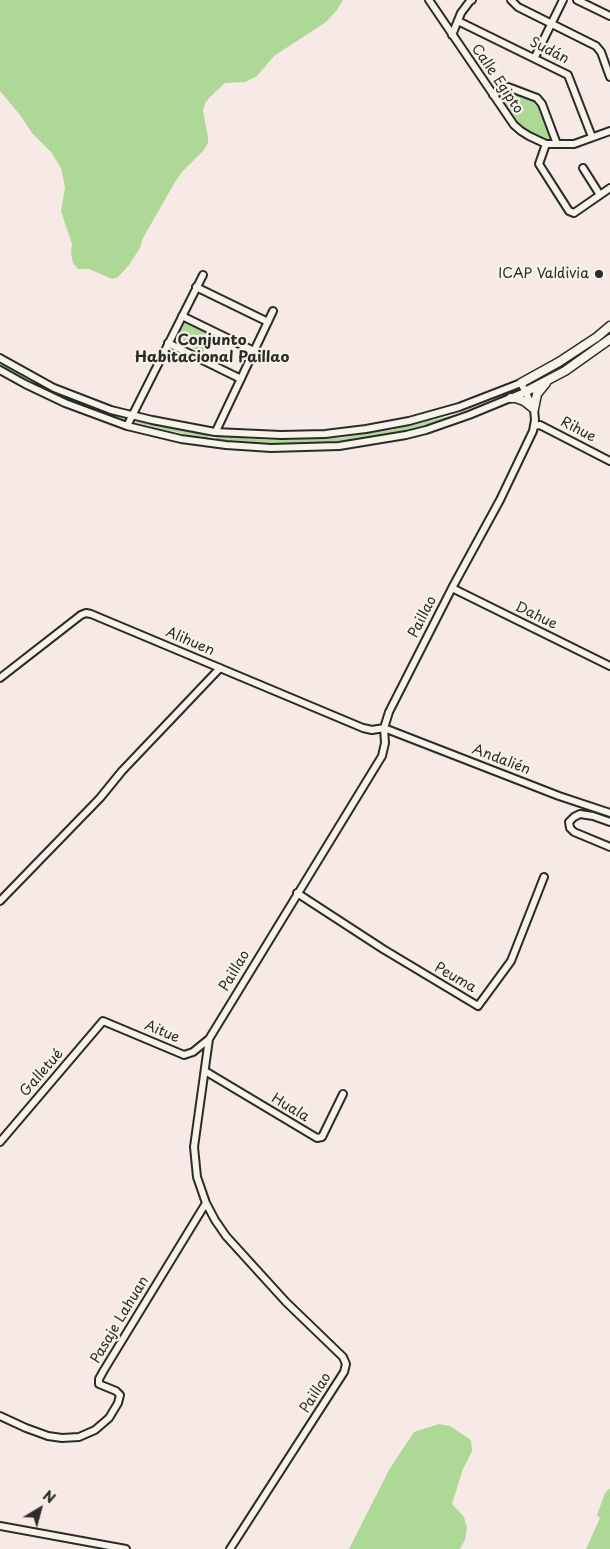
<!DOCTYPE html>
<meta charset="utf-8">
<style>
body{margin:0}
#map{position:relative;width:610px;height:1549px;overflow:hidden;background:#f7e9e5;font-family:"Playpen Sans",sans-serif}
canvas{display:block}
.north{position:absolute;left:15px;top:1484px;width:50px;height:50px;-webkit-text-stroke:4px #f7f3e8;paint-order:stroke;rotate:37deg;font-size:14px;font-weight:700;line-height:20px;text-align:center;color:#2b2b2b}
.north::after{content:'';display:block;margin:auto;width:18px;height:22px;background:#2b2b2b;clip-path:polygon(50% 0,100% 100%,50% 72%,0 100%)}
</style>
<div id="map">
<canvas width="610" height="1549"></canvas>
<div class="north">N</div>
</div>
<script>
const context = document.querySelector('canvas').getContext('2d');
context.lineJoin = 'round';
function fill(path, color) { context.fillStyle = color; context.fill(path, 'evenodd'); }
const toPath = rows => new Path2D(rows.map(r => 'M' + r).join(''));
function stroke(path, color, width, dash) { context.strokeStyle = color; context.lineWidth = width; context.lineCap = dash ? 'butt' : 'round'; context.setLineDash(dash || []); context.stroke(path); }
function label(font, color, halo, rows, align = 'center') {
  context.font = font + ' "Playpen Sans",sans-serif'; context.lineWidth = 4.5; context.setLineDash([]); context.textBaseline = 'middle'; context.strokeStyle = halo; context.fillStyle = color; for (const [text, x, y, turn = 0] of rows) {
    context.save(); context.translate(x, y); context.rotate((+turn || 0) * Math.PI / 180); context.textAlign = isNaN(turn) ? turn : align; if (halo) context.strokeText(text, 0, 0); context.fillText(text, 0, 0); context.restore();
  }
}
fill(toPath([
 [0,0,343,0,337,10,326,22,274,56,257,76,245,82,225,83,210,97,205,103,203,111,208,137,208,143,203,151,182,172,175,182,143,238,140,248,129,265,118,277,112,279,89,269,78,269,73,263,71,254,72,244,61,211,65,187,61,168,51,152,32,133,20,115,0,91],
 [509,88,534,99,538,103,553,142,534,136,515,121,498,97],
 [183,320,212,335,203,353,176,339,175,335],
 [0,361,57,391,85,403,126,417,126,421,123,421,80,406,52,394,0,366],
 [481,405,482,407,440,422,409,430,359,440,324,443,277,444,235,443,218,441,216,439,217,437,219,436,268,440,340,438,391,430,458,414],
 [134,418,165,426,207,433,209,435,208,438,170,431,133,422,132,421],
 [439,1424,450,1426,471,1440,472,1451,463,1469,452,1504,464,1517,467,1528,465,1540,460,1549,349,1549,389,1470,414,1432],
 [610,1488,610,1549,586,1549,600,1518,597,1515,605,1493]
]), '#aed895');
const minor = toPath([
 [429,0,514,125,521,131,529,136,546,144,574,144,610,131],
 [511,0,518,7,596,46,601,52,610,77],
 [577,0,610,16],
 [458,21,568,75,592,137],
 [452,35,461,13,470,1,472,0],
 [535,57,563,0],
 [493,95,508,87,537,98,542,104,557,144],
 [546,144,539,164,569,211,574,213,610,188],
 [583,168,600,195],
 [196,287,268,322],
 [182,316,254,351],
 [168,343,241,379],
 [0,358,54,388,111,410,152,420,215,432,281,435,325,434,366,429,409,421,459,407,521,383,534,409,535,420,533,431,500,500,452,588,389,712,384,728,385,743,382,756,209,1039,194,1147,197,1177,206,1203,215,1220,226,1236,286,1302,343,1357,346,1364,344,1372,230,1549],
 [0,370,25,384,65,403,127,426,181,439,226,445,271,448,339,446,406,435,426,430,469,415,525,392],
 [127,426,203,275],
 [534,426,540,425,610,461],
 [217,429,273,311],
 [452,588,610,666],
 [0,678,81,615,86,613,91,614,363,728,372,730,384,728,559,796,610,813],
 [610,822,593,816,580,814,574,817,569,822,570,828,574,832,610,847],
 [297,893,383,949,478,1006,511,961,544,877],
 [0,901,100,798,122,771,220,668],
 [205,1071,317,1138,322,1137,343,1094],
 [0,1142,103,1021,184,1055,193,1052,209,1039],
 [0,1416,26,1428,48,1436,62,1438,79,1437,95,1430,109,1418,118,1403,120,1395,116,1391,99,1384,99,1379,104,1370,206,1203],
 [0,1526,126,1549]
]);
const tertiary = toPath([
 [521,383,559,362,597,337,610,326],
 [525,392,565,371,610,339],
 [511,398,516,398,524,401,534,409,537,394,546,383]
]);
stroke(minor, '#2b2b2b', 10);
stroke(tertiary, '#2b2b2b', 11);
stroke(minor, '#f7f3e8', 6);
stroke(tertiary, '#f7f3e8', 8);
for (const [x, y, r, color] of [
 [599,274,5,"#2b2b2b"]
]) { const dot = new Path2D(); dot.arc(x, y, r, 0, 2 * Math.PI); context.fillStyle = color; context.fill(dot); stroke(dot, '#f7f3e8', 2); }
label('14px', '#2b2b2b', '#f7f3e8', [
 ["Sudán",549,51,27],
 ["Calle Egipto",497,79,56],
 ["Rihue",578,430,27],
 ["Dahue",536,616,26],
 ["Paillao",423,617,-63],
 ["Alihuen",190,642,23],
 ["Andalién",501,760,21],
 ["Paillao",235,971,-59],
 ["Peuma",455,978,30],
 ["Aitue",162,1032,23],
 ["Galletué",42,1073,-49],
 ["Huala",290,1108,31],
 ["Pasaje Lahuan",120,1320,-59],
 ["Paillao",316,1393,-57]
]);
label('14px', '#2b2b2b', '#f7f3e8', [
 ["ICAP Valdivia",589,274]
], 'right');
label('bold 15px', '#2b2b2b', '#f7f3e8', [
 ["Conjunto",212,341],
 ["Habitacional Paillao",212,358]
]);
</script>
